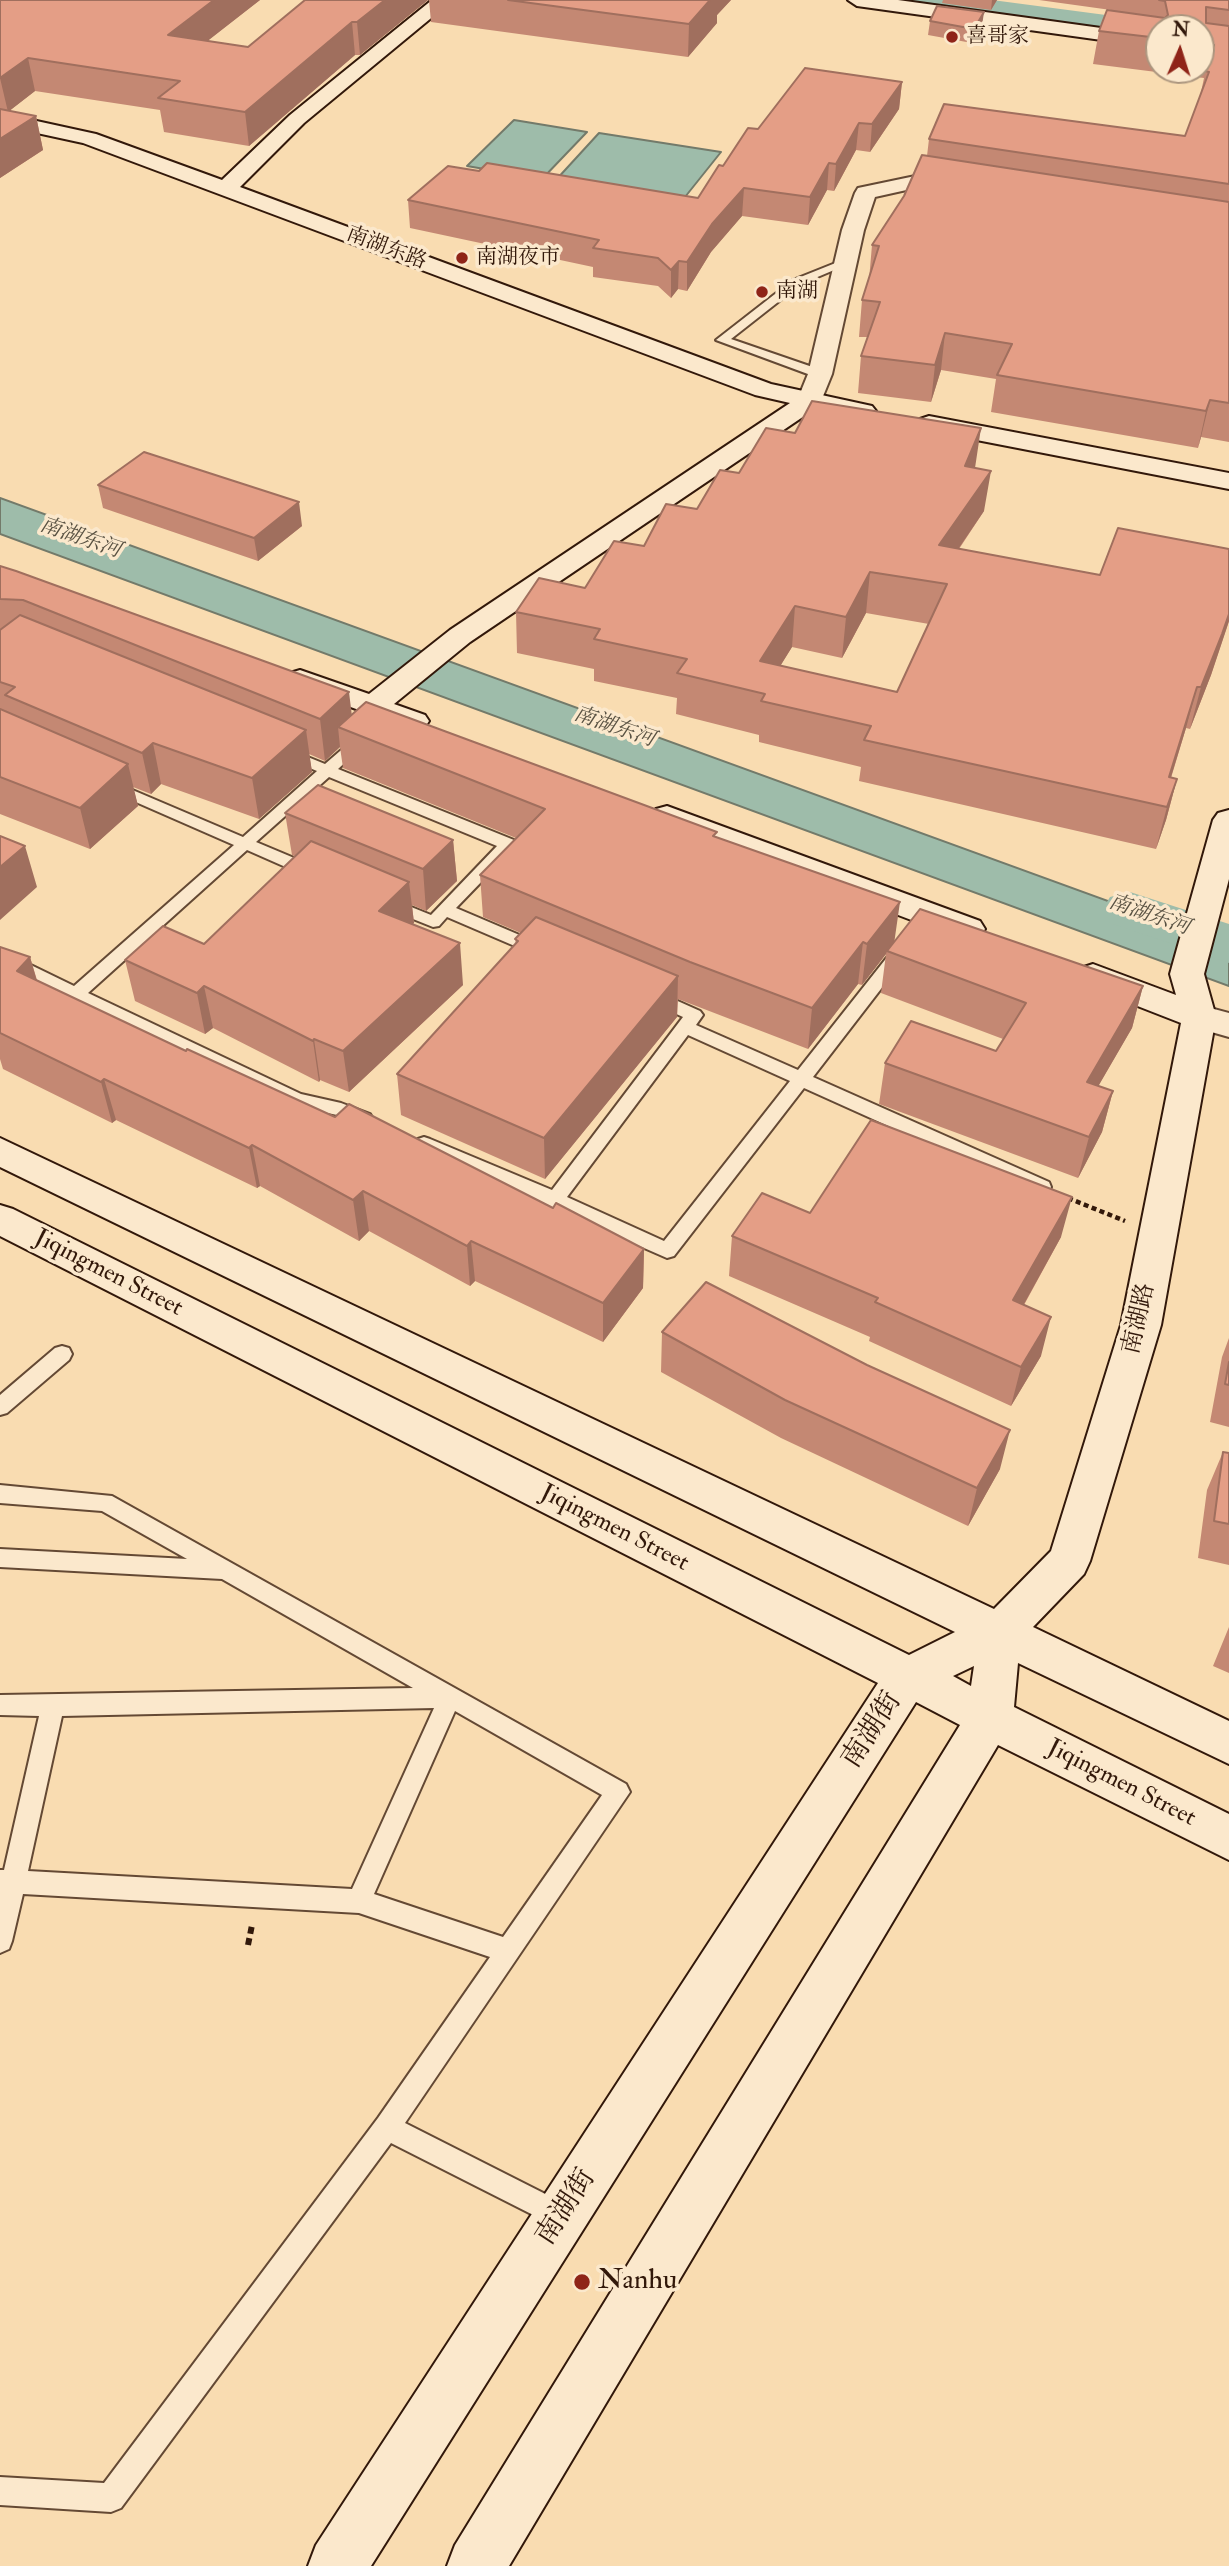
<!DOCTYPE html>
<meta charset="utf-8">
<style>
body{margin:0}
#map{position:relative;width:1229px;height:2566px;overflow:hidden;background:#f9dcb1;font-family:"IM FELL Double Pica",serif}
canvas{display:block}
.north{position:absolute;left:1145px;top:14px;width:70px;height:70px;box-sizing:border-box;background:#fbe8cc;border:2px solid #ab957e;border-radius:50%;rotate:3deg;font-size:19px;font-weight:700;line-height:28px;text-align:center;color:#32180a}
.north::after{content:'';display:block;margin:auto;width:24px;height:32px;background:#8f2418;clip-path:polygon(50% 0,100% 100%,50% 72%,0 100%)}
</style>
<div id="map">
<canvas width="1229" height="2566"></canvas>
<div class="north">N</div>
</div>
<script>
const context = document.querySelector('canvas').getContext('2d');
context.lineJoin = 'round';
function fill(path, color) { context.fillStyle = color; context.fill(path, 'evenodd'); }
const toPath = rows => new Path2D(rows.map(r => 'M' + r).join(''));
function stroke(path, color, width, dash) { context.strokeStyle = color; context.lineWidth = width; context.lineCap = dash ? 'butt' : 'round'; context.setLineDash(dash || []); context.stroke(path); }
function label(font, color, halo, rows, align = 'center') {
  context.font = font + ' "IM FELL Double Pica","Noto Serif SC",serif'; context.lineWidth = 7; context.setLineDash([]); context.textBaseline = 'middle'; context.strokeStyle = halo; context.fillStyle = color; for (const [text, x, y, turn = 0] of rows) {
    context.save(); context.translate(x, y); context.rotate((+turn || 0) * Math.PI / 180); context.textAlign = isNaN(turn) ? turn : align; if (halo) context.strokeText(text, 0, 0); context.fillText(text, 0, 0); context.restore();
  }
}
const water = toPath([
 [514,120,587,132,542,179,467,166,514,120],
 [599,133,721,152,681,202,555,181,599,133],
 [0,498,1229,945,1229,986,0,534,0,498]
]);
fill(water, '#9ebcaa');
stroke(water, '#737a6a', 2);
fill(toPath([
 [904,0,992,0,1159,22,1173,28,1159,28,1159,42,920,10,909,7,904,0],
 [1130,892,1229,924,1229,963,1110,923,1102,910,1110,897,1130,892]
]), '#9ebcaa');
const lane = toPath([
 [843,260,853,262,801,284,731,339,824,371,824,377,816,377,716,340,793,280,843,260],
 [359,737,367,742,338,769,514,840,516,844,514,848,456,908,543,945,545,949,543,953,531,953,447,917,439,926,433,927,383,907,381,903,389,898,431,915,497,846,329,777,256,842,318,868,320,872,318,876,306,876,247,850,88,993,301,1094,341,1103,370,1114,373,1119,370,1124,364,1126,337,1115,291,1105,0,963,0,950,74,986,234,845,106,789,103,786,106,783,116,783,243,837,317,771,283,757,280,754,283,751,293,751,325,764,354,739,359,737],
 [898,949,906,955,904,959,813,1077,1049,1182,1051,1187,1049,1192,1035,1192,804,1088,674,1256,667,1258,418,1149,415,1144,418,1139,424,1137,430,1139,552,1190,683,1017,650,1002,647,998,650,994,662,994,700,1011,703,1015,696,1025,798,1070,892,951,898,949],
 [688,1035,790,1081,664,1241,567,1197,688,1035],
 [62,1346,69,1348,72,1354,69,1360,7,1413,0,1415,0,1395,55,1348,62,1346],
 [0,1485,112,1496,626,1784,630,1792,405,2123,569,2206,573,2215,569,2224,560,2228,551,2224,391,2143,121,2508,111,2512,0,2505,0,2477,104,2483,378,2118,490,1957,359,1913,23,1894,12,1941,9,1949,0,1953,0,1870,4,1870,39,1716,0,1715,0,1695,413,1688,222,1579,0,1567,0,1549,187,1559,102,1511,0,1503,0,1485],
 [434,1708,352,1889,28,1871,62,1716,434,1708],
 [455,1711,602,1795,503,1937,374,1894,455,1711]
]);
const street = toPath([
 [920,175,961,180,969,182,972,187,969,192,961,194,920,187,875,197,864,230,832,374,819,406,810,409,801,406,797,401,808,374,842,230,855,193,858,188,920,175],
 [1199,1005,1229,1013,1229,1037,1187,1025,1182,1017,1187,1009,1199,1005]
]);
const secondary = toPath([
 [432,0,453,0,304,123,240,187,771,384,872,406,876,411,872,416,863,419,816,408,470,642,394,704,425,715,429,721,425,727,414,730,290,685,285,679,290,673,300,670,369,694,450,630,790,403,755,395,83,143,0,125,0,113,96,134,222,180,290,115,432,0],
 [848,0,898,0,1159,36,1159,48,857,6,848,0],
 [929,416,1229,473,1229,489,920,429,916,424,920,419,929,416],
 [667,806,980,921,985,929,980,937,968,940,956,937,656,823,651,816,656,809,667,806],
 [1229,810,1229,879,1204,974,1216,1017,1161,1325,1090,1561,1084,1574,1033,1627,1229,1721,1229,1764,1018,1663,1014,1707,1229,1814,1229,1860,998,1745,509,2566,447,2566,455,2545,960,1725,916,1702,371,2566,308,2566,316,2545,878,1683,0,1236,0,1205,13,1209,909,1655,955,1632,0,1167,0,1138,994,1609,1051,1551,1121,1325,1181,1023,1081,984,1076,976,1081,968,1093,964,1176,995,1170,974,1213,820,1218,813,1229,810],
 [974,1666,971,1686,953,1676,974,1666]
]);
stroke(lane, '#644934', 4);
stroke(street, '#644934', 4);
stroke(secondary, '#32180a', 4);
stroke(toPath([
 [1068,1198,1125,1221]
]), '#32180a', 4.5, [5, 3.5]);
stroke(toPath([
 [248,1945,252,1925]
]), '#32180a', 6, [7, 4.5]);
fill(lane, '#fbe8cc');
fill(street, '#fbe8cc');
fill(secondary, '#fbe8cc');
fill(toPath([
 [0,0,260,0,207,41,248,47,305,0,302,0,428,0,360,55,355,55,249,146,164,132,160,110,35,91,9,111,36,116,43,150,0,178],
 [429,0,731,0,717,15,717,23,688,57,431,22],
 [943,0,997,0,991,10,942,3],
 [1039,0,1229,0,1229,442,1201,437,1198,448,991,412,996,379,941,370,931,402,858,393,861,356,868,337,859,337,862,300,869,280,872,245,904,196,927,156,929,139,1185,136,1200,97,1204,78,1093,64,1099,31,1111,10],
 [1159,28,1201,28,1201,70,1159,70],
 [930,21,982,26,972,43,928,35],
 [902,82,899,109,870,152,856,150,834,191,827,190,808,225,742,216,711,252,687,291,678,289,671,298,658,286,593,277,593,267,410,228,408,200,479,171,698,198,723,166],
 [975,468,984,511,959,549,1100,575,1229,549,1229,621,1211,675,1190,729,1186,728,1171,778,1177,779,1166,820,1156,849,859,781,861,767,759,742,759,735,676,714,677,698,594,681,594,669,517,653,516,612,585,588,697,509,739,473],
 [866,613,929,624,897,692,780,666,792,647,842,658],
 [98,485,302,526,258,561,103,508],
 [0,566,352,714,716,837,895,941,1143,986,1132,1028,1098,1086,1113,1091,1102,1132,1078,1178,879,1104,885,1063,996,1051,1003,1039,881,993,886,954,862,985,858,984,808,1049,678,999,677,1017,545,1179,401,1115,397,1074,516,944,515,939,521,933,483,917,480,875,516,838,343,768,340,747,325,761,309,754,312,772,259,819,161,784,151,794,133,787,138,806,90,849,0,814],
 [285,813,453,840,457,881,426,911,412,905,414,923,412,924,463,985,349,1092,320,1080,319,1082,213,1028,205,1034,135,1001,125,960,204,944,295,856,292,855],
 [0,947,30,957,37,980,186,1051,335,1117,553,1208,644,1249,643,1288,603,1342,475,1281,470,1286,369,1231,359,1241,260,1186,257,1188,116,1120,112,1123,3,1069,0,1059],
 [810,1213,1061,1237,1024,1305,1041,1356,1011,1406,869,1341,870,1337,729,1276,732,1236],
 [662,1332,1000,1469,968,1526,781,1438,661,1372],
 [1229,1338,1229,1427,1210,1422,1222,1357],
 [1223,1452,1229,1453,1229,1565,1198,1558,1207,1490],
 [1229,1627,1229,1673,1213,1666]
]), '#c48873');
fill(toPath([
 [214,0,260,0,173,68,168,35],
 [385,0,428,0,360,55,357,22],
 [710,0,731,0,717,15,717,23,688,57,689,24],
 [992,0,997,0,991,10],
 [984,12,982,26,972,43,974,29],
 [352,22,355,55,249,146,245,112],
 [28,58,35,91,8,112,0,78],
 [902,82,899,109,870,152,872,124],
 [36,116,43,150,0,178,0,139],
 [859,123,856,150,834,191,836,164],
 [829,163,827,190,808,225,810,197],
 [744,188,742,216,711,252,687,291,687,262,712,224],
 [679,261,678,289,671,298,671,270],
 [945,333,941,370,931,402,935,365],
 [1210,400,1201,437,1198,448,1206,411],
 [981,428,975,468,965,466],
 [991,471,984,511,935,583,939,545],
 [299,502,302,526,258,561,254,538],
 [870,572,866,613,842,658,846,617],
 [795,606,792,647,763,694,760,661],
 [1229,614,1229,621,1211,675,1190,729,1201,687],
 [1197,687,1186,728,1162,806,1169,777],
 [349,692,354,733,338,727,340,747,325,761,320,719],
 [306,730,312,772,259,819,252,778],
 [153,743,161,784,151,794,142,753],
 [128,764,138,806,90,849,80,808],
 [1177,779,1166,820,1156,849,1167,807],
 [453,840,457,881,426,911,423,869],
 [25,846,37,887,0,920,0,867],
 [409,882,414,923,384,953,379,911],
 [900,902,894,944,887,951,886,954,862,985,867,944],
 [863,942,858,984,808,1049,812,1008],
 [460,943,463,985,349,1092,343,1051],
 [30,957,42,999,17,971],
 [678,976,677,1017,545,1179,544,1138],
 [204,986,213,1028,205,1034,197,993],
 [1143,986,1132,1028,1077,1123,1087,1082],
 [314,1039,320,1080,319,1082,313,1041],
 [104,1079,116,1120,112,1123,101,1082],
 [1113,1091,1102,1132,1078,1178,1089,1137],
 [252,1145,260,1186,257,1188,249,1148],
 [363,1191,369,1231,359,1241,353,1200],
 [1072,1197,1061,1237,1004,1340,1013,1300],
 [471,1241,475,1281,470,1286,467,1246],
 [644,1249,643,1288,603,1342,603,1303],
 [1051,1317,1041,1356,1011,1406,1021,1367],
 [1010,1430,1000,1469,968,1526,977,1488]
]), '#a06f5e');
const building = toPath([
 [0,0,214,0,168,35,248,47,305,0,385,0,357,22,352,22,245,112,158,98,180,81,28,58,0,78,0,0],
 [508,0,710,0,689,24,508,0],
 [1159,0,1229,0,1229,10,1206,7,1206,23,1229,26,1229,184,929,139,944,104,1185,136,1209,72,1205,71,1214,45,1201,43,1201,28,1159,28,1159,38,1099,31,1107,10,1165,18,1168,15,1165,1,1159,0],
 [937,6,984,12,974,29,930,21,937,6],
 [805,68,902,82,872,124,859,123,836,164,829,163,810,197,744,188,712,224,687,262,679,261,671,270,658,258,593,248,599,240,408,200,448,166,479,171,487,163,698,198,719,165,723,166,748,128,758,129,805,68],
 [0,109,36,116,0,139,0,109],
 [922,155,1229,202,1229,403,1210,400,1206,411,997,375,1012,344,945,333,935,365,861,356,880,302,862,300,879,246,872,245,904,196,922,155],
 [812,401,981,428,965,466,991,471,939,545,1100,575,1118,528,1229,549,1229,614,1222,634,1201,687,1197,687,1169,777,1177,779,1167,807,864,740,871,726,761,701,765,694,677,673,687,659,594,639,600,629,516,612,539,578,585,588,614,541,644,546,666,504,697,509,720,470,739,473,766,428,795,433,812,401],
 [870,572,947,584,897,692,760,661,795,606,846,617,870,572],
 [144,452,299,502,254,538,98,485,144,452],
 [0,566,16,571,349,692,320,719,23,600,0,599,0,566],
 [20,615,306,730,252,778,153,743,142,753,5,695,15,687,0,682,0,630,20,615],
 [366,702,717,832,713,836,900,902,867,944,863,942,812,1008,690,962,480,875,545,809,338,727,366,702],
 [0,709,128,764,80,808,0,777,0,709],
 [318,785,453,840,423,869,285,813,318,785],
 [0,836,25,846,0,867,0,836],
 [311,841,409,882,379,911,460,943,343,1051,314,1039,313,1041,204,986,197,993,125,960,163,926,204,944,311,841],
 [920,909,1143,986,1087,1082,1113,1091,1089,1137,885,1063,911,1021,996,1051,1026,1003,887,951,920,909],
 [536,917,678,976,544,1138,397,1074,518,941,515,939,536,917],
 [0,947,30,957,17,971,186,1051,187,1049,335,1117,349,1104,553,1208,556,1203,644,1249,603,1303,471,1241,467,1246,363,1191,353,1200,252,1145,249,1148,104,1079,101,1082,0,1033,0,947],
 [871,1120,1072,1197,1013,1300,1051,1317,1021,1367,875,1302,878,1298,732,1236,762,1193,810,1213,871,1120],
 [706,1282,867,1365,1010,1430,977,1488,785,1400,662,1332,706,1282],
 [1229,1362,1229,1385,1225,1384,1229,1362],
 [1223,1452,1229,1453,1229,1524,1214,1521,1223,1452]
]);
fill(building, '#e49e86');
stroke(building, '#a06f5e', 2);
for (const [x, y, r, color] of [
 [952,37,7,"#8f2418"],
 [462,258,7,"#8f2418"],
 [762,292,7,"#8f2418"],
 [582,2282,9,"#8f2418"]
]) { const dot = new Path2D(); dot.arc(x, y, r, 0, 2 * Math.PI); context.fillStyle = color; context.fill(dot); stroke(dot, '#fbe8cc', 2.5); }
label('21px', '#32180a', '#fbe8cc', [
 ["喜哥家",966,37],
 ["南湖夜市",476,258],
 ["南湖",776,292]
], 'left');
label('21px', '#32180a', '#fbe8cc', [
 ["南湖东路",386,249,21]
]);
label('italic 21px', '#585142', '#fbe8cc', [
 ["南湖东河",80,539,19],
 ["南湖东河",614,728,19],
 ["南湖东河",1149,916,19]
]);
label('24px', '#32180a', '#fbe8cc', [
 ["Jiqingmen Street",108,1274,27],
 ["南湖路",1140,1319,-77],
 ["Jiqingmen Street",614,1529,27],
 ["Jiqingmen Street",1121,1784,27]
]);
label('28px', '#32180a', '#fbe8cc', [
 ["南湖街",873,1731,-57],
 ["南湖街",567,2208,-57]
]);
label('28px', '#32180a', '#fbe8cc', [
 ["Nanhu",598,2282]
], 'left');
</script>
